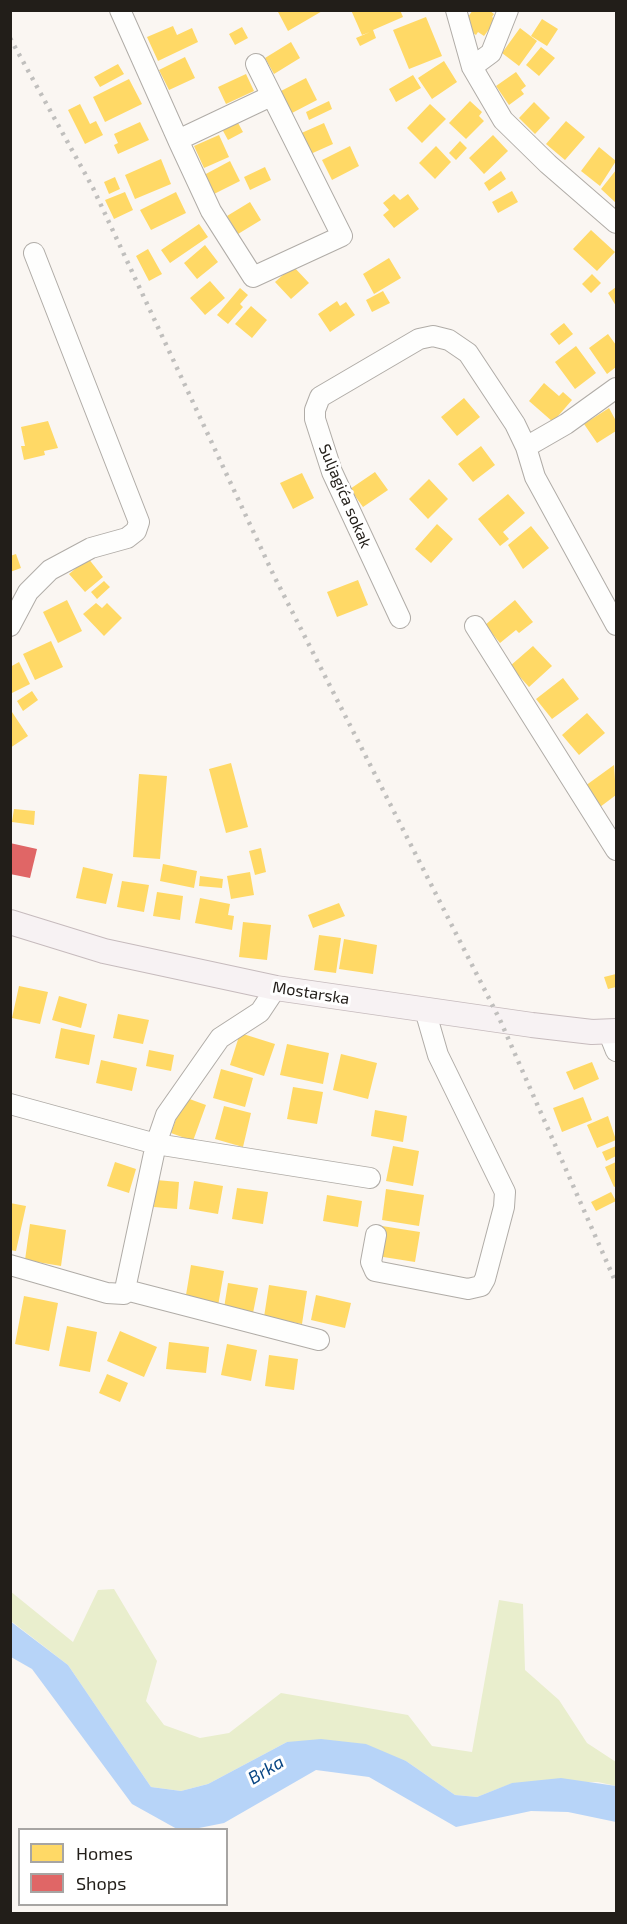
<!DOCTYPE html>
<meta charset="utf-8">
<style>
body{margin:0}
#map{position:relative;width:627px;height:1924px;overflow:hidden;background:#faf6f2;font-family:"Exo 2",sans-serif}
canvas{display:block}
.frame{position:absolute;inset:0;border:12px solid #221e19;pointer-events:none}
.legend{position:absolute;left:18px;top:1828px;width:210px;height:78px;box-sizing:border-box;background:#fff;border:2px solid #a7a5a3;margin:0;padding:8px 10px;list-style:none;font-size:18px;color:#221e19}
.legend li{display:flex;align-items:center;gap:12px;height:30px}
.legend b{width:30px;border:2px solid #a7a5a3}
</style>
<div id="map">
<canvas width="627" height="1924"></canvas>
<div class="frame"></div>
<ul class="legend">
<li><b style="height:16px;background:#ffd966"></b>Homes</li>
<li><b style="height:16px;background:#e06666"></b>Shops</li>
</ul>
</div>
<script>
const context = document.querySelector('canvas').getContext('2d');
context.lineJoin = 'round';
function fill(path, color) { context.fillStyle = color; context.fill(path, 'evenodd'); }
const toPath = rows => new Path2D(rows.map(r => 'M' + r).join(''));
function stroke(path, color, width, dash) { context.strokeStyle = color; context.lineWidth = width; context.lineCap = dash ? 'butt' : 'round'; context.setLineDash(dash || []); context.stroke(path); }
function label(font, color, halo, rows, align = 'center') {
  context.font = font + ' "Exo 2",sans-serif'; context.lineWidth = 6; context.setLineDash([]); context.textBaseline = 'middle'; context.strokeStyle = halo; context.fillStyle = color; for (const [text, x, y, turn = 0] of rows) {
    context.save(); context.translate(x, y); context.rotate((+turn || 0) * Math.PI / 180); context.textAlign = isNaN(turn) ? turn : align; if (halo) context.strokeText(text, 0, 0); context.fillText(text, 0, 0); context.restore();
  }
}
fill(toPath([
 [114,1589,157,1661,146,1701,164,1725,200,1738,229,1733,281,1693,408,1715,432,1746,472,1752,499,1600,523,1604,525,1670,559,1700,587,1743,616,1762,616,1786,598,1782,513,1783,477,1797,455,1795,406,1761,287,1742,208,1784,181,1791,151,1787,68,1665,11,1621,10,1591,73,1642,98,1590]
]), '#e9eecd');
fill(toPath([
 [10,1621,68,1665,151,1787,181,1791,208,1784,287,1742,321,1739,366,1744,406,1761,455,1795,477,1797,512,1783,561,1778,616,1786,616,1822,568,1812,531,1811,456,1827,369,1777,316,1770,224,1823,194,1829,177,1829,132,1804,32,1669,11,1657]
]), '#b7d4f8');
fill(toPath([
 [277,10,324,10,288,31],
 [351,10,400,10,403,17,373,30,376,38,360,46,356,38,370,32,362,35],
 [473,10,489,10,494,14,492,17,496,20,484,36,478,32,476,35,462,25],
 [426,17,442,56,409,69,393,30],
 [542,19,558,29,547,46,531,36],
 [173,26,177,35,192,28,198,42,158,61,147,37],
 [242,27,248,38,235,45,229,34],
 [520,28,537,41,519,66,502,53],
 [291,42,300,58,274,74,265,58],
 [541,47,555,58,539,76,526,65],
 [185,57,195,78,169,90,159,70],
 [444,61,457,82,432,99,418,78],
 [118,64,124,74,100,87,94,77],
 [516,72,526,86,521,90,524,94,509,105,496,86],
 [246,74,254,91,226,104,218,87],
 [413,75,421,88,396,102,389,89],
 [306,78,317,100,292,113,281,91],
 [129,79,142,104,105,122,93,97],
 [329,101,332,109,309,120,306,112],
 [470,101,482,112,479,116,484,121,466,139,449,123],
 [534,102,550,118,535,134,519,118],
 [80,104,90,124,96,121,103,135,85,144,68,110],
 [430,104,446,119,422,143,407,128],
 [237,121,243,132,228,140,222,129],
 [566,121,585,137,565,160,546,144],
 [140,122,149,140,118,154,114,145,118,143,114,134],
 [324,123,333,144,306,156,297,135],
 [219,135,229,157,204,168,194,146],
 [493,135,508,151,484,174,469,158],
 [460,141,467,148,456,160,449,153],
 [350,146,359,166,332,180,322,160],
 [436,146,451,162,435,179,419,163],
 [599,147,616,161,600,186,581,171],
 [161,159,171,184,135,199,125,175],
 [230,161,240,181,214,194,204,175],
 [265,167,271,180,250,190,244,177],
 [616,170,616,203,601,189],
 [501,171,506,179,489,191,484,183],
 [115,177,120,189,109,194,104,182],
 [512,191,518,202,498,213,492,202],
 [125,192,133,210,114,219,105,200],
 [176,192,186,213,151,230,140,210],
 [394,194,400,200,408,194,419,209,394,228,383,215,389,210,383,203],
 [250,202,261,220,238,234,227,216],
 [199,224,208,237,170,263,161,250],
 [591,230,615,252,597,271,573,249],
 [205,245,218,262,197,279,184,263],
 [148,249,162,274,149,281,136,256],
 [389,258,401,278,374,294,363,274],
 [293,266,309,283,291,299,275,282],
 [592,274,601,283,591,293,582,284],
 [210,281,225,298,205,315,190,298],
 [616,287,616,306,608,293],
 [240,288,248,295,240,304,243,307,228,324,217,315],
 [383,291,390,303,372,312,366,300],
 [337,301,340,306,346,302,355,315,330,332,318,314],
 [251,306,267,320,252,338,235,324],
 [564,323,573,334,559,345,550,334],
 [608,334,616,345,616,367,607,374,589,348],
 [576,346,596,373,575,389,555,362],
 [544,383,559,396,563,392,572,400,553,422,529,401],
 [464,398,480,417,457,436,441,417],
 [609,408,616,421,616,431,597,443,584,424],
 [48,421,58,448,44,451,45,455,24,460,21,446,25,446,21,427],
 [481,446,495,465,473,482,458,464],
 [375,472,388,490,363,507,350,489],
 [302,473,314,498,293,509,280,483],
 [429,479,448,499,428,519,409,499],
 [508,494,525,513,503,532,509,539,500,546,478,519],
 [437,524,453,539,431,563,415,549],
 [531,526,549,548,523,569,508,545],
 [16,554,21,568,10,572,10,556],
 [88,558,103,577,85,592,69,574],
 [358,580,368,605,337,617,327,592],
 [104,581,110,587,97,599,91,592],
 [67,600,82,631,58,643,43,612],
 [515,600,533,622,519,633,516,630,500,643,485,625],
 [96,603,102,608,107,603,122,618,104,636,83,614],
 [51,641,63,667,35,680,23,654],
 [533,646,552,666,529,687,510,666],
 [19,662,30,684,10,694,10,667],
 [563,678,579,699,552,719,536,699],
 [32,691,38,700,23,711,17,701],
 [10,709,28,736,10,748],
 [587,713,605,733,579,755,562,735],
 [231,763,248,827,226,833,209,769],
 [614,765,616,795,600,807,585,786],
 [139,774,167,776,160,859,133,857],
 [14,809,35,811,34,825,12,822],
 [261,848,266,872,255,875,249,851],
 [163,864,197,871,194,888,160,881],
 [83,867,113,874,106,904,76,898],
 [250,872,254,895,231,899,227,876],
 [200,876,223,879,222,888,199,886],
 [122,881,149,885,144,912,117,907],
 [157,892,183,896,180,920,153,916],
 [200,898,230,904,228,915,234,916,232,930,195,923],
 [339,903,345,916,313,928,308,915],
 [243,922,271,925,267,960,239,957],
 [319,935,341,938,336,973,314,970],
 [344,939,377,945,373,974,339,969],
 [616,974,616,987,608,989,604,977],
 [19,986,48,992,40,1024,12,1018],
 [59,996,87,1004,81,1028,52,1020],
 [118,1014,149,1020,143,1044,113,1038],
 [61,1028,95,1035,89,1065,55,1058],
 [240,1033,275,1044,264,1076,230,1065],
 [287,1044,329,1053,323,1084,280,1075],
 [149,1050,174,1055,171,1071,146,1066],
 [341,1054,377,1063,368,1099,333,1090],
 [101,1060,137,1068,132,1091,96,1083],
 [592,1062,599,1079,574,1090,566,1072],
 [221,1069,253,1078,245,1107,213,1098],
 [293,1087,323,1092,317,1124,287,1119],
 [184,1097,206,1105,193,1141,171,1133],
 [583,1097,592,1120,562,1132,553,1108],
 [224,1106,251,1113,243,1147,215,1139],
 [375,1110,407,1116,403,1142,371,1136],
 [608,1116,616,1140,597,1148,587,1125],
 [393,1146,419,1151,413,1186,386,1181],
 [616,1146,616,1156,606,1161,602,1152],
 [115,1162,136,1169,129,1193,107,1186],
 [616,1162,616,1186,614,1187,605,1167],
 [156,1180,179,1182,177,1209,154,1207],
 [194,1181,223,1186,218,1214,189,1209],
 [237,1188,268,1192,263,1224,232,1219],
 [386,1189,424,1195,419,1226,382,1220],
 [611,1192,616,1201,596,1211,591,1202],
 [327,1195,362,1201,358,1227,323,1221],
 [10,1203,26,1206,16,1251,10,1250],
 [30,1224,66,1230,61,1266,25,1260],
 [382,1226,420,1232,415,1262,377,1256],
 [191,1265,224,1271,218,1306,185,1301],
 [228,1283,258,1288,253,1313,224,1308],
 [269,1285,307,1291,302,1324,264,1317],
 [316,1295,351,1303,345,1328,311,1320],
 [24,1296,58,1303,49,1351,15,1344],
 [67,1326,97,1332,90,1372,59,1366],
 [120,1331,157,1347,144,1377,107,1361],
 [169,1342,209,1347,206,1373,166,1369],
 [227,1344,257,1350,251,1381,221,1375],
 [269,1355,298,1359,294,1390,265,1386],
 [107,1374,128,1383,120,1402,99,1393]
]), '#ffd966');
fill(toPath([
 [10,843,37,849,30,878,10,874]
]), '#e06666');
const minor = toPath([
 [120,10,178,140,271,96],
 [456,10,472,67,503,120,548,164,616,223],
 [472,67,491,53,508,10],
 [178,140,211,211,253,277,342,236,256,64],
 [616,388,566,424,526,447,535,477,616,625],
 [400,618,332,472,315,419,315,410,320,397,419,339,433,336,449,340,468,353,515,424,526,447],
 [10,626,28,592,50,570,91,548,127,538,136,531,139,522,34,253],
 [475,626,616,850],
 [608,1031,616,1051],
 [10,1104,156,1144,370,1178],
 [376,1235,371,1262,375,1271,468,1289,481,1286,485,1279,504,1207,505,1192,438,1055,425,1010],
 [10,1265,107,1293,124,1294,156,1144,166,1115,220,1038,260,1012,276,988],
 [126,1290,319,1340]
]);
const major = toPath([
 [10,922,104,951,276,988,532,1025,592,1032,616,1031]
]);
stroke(minor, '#b0aca7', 22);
stroke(major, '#c6bbbd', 26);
stroke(minor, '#fefefd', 20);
stroke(major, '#f7f2f3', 24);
stroke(toPath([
 [10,38,93,188,274,576,500,1020,616,1283]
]), '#c0bfbd', 4.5, [3, 6]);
label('16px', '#221e19', '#fff', [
 ["Suljagića sokak",345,496,67],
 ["Mostarska",311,993,9]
]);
label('italic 18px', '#094684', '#fff', [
 ["Brka",266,1770,-31]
]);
</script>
